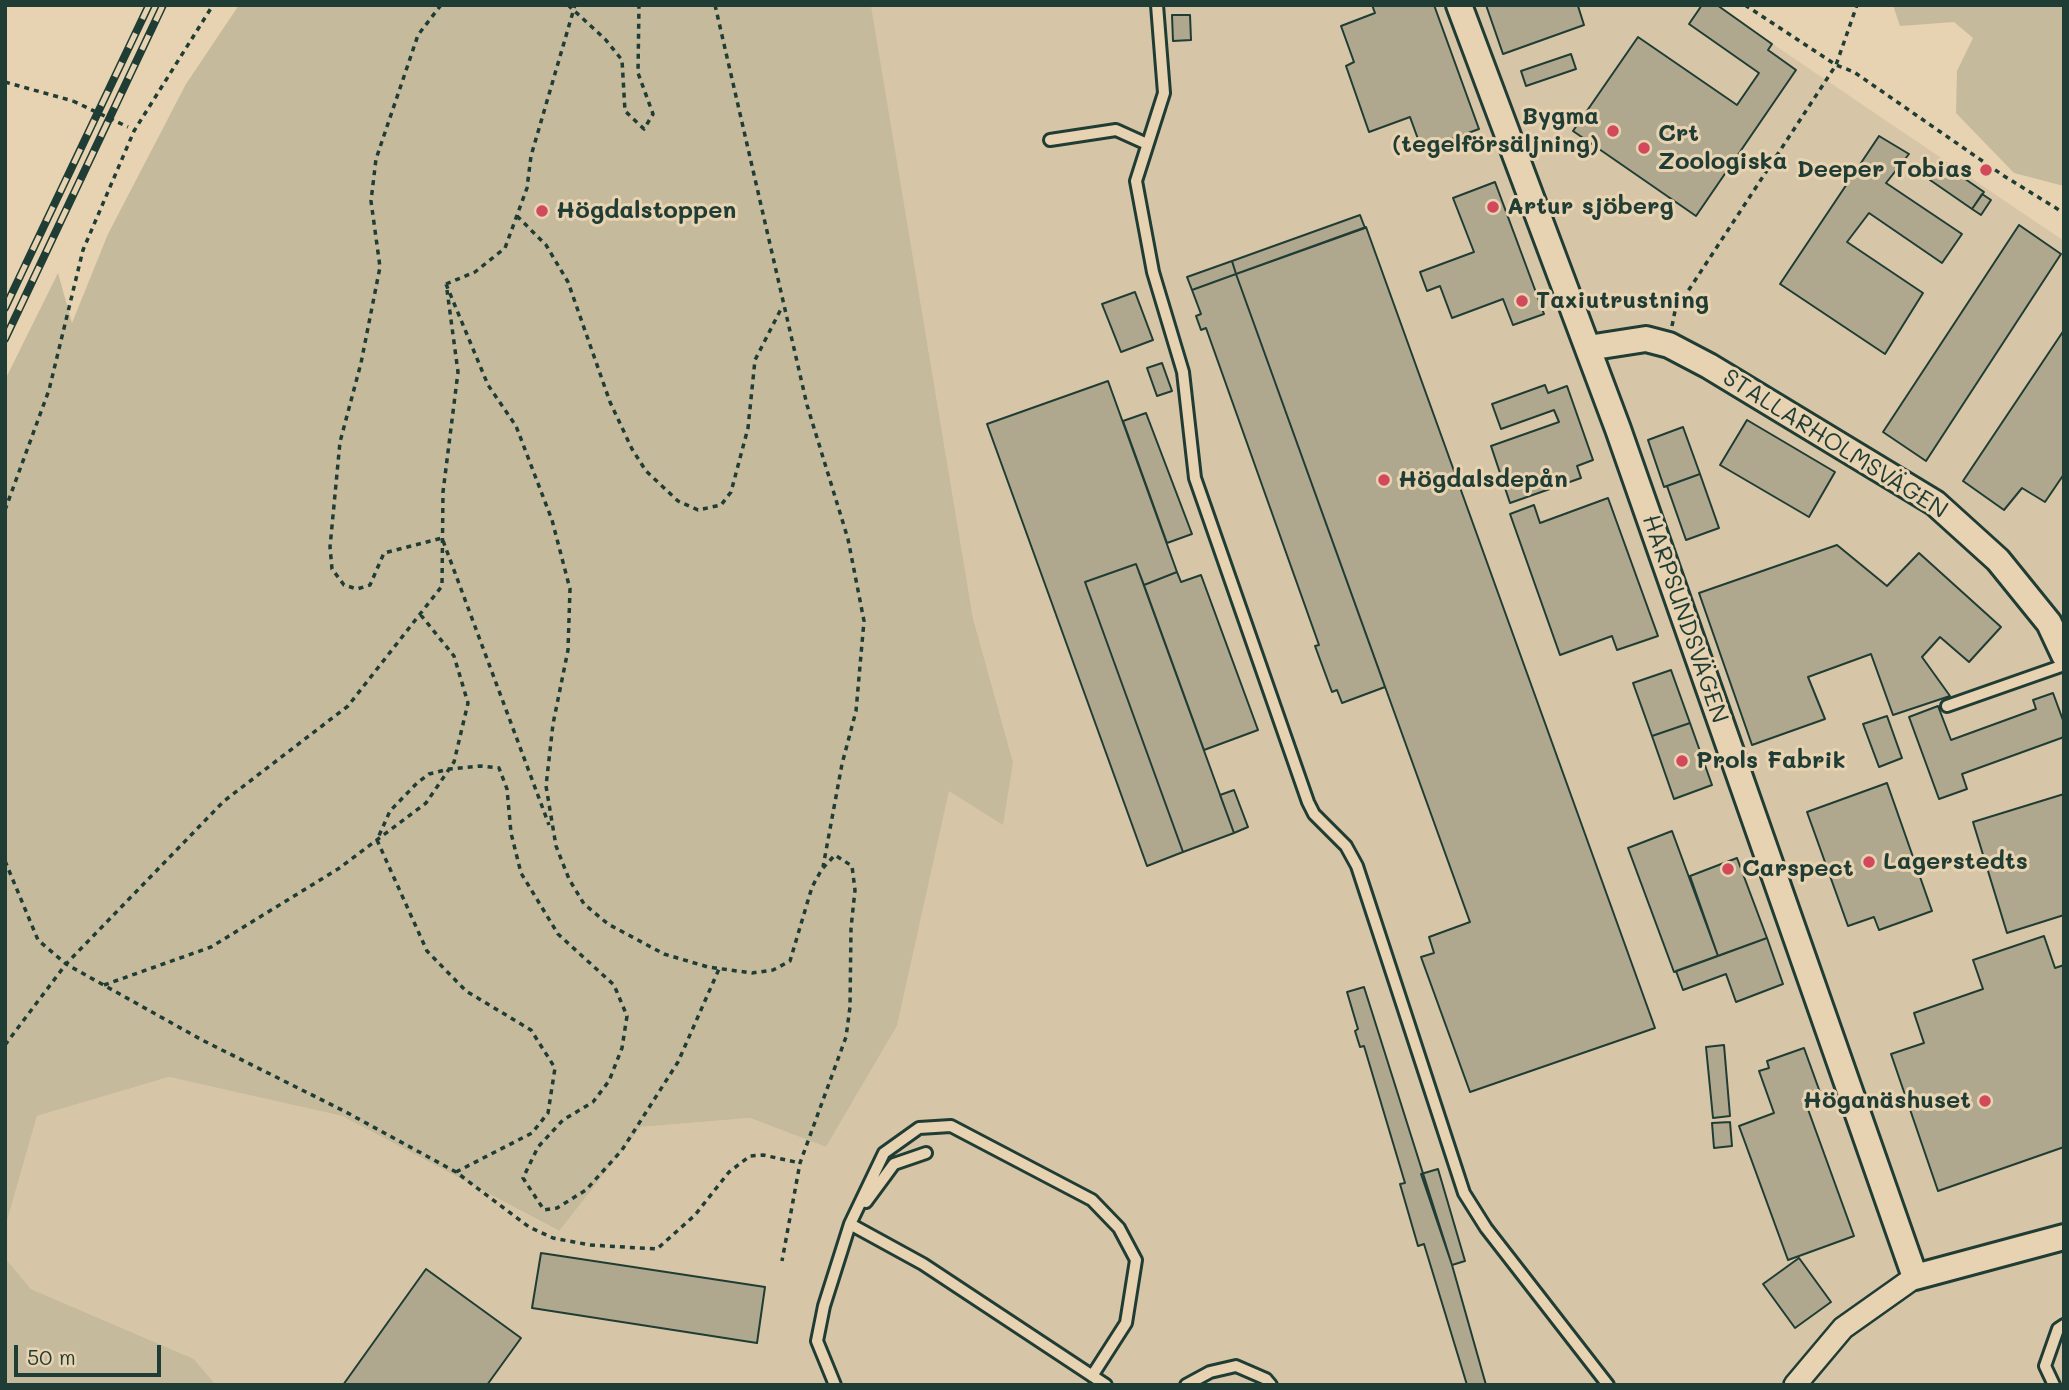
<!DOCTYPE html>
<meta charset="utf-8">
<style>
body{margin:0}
#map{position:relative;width:2069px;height:1390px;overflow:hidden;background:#e7d2b1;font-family:Mali,sans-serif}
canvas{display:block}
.frame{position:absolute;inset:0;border:7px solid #1f3d34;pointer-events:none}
.scale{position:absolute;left:14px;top:1345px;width:147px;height:32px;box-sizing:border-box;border:4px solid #1f3d34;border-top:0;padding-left:9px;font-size:21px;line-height:24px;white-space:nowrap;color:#1f3d34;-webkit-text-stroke:5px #e7d2b1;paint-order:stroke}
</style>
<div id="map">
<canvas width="2069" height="1390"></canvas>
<div class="frame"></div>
<div class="scale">50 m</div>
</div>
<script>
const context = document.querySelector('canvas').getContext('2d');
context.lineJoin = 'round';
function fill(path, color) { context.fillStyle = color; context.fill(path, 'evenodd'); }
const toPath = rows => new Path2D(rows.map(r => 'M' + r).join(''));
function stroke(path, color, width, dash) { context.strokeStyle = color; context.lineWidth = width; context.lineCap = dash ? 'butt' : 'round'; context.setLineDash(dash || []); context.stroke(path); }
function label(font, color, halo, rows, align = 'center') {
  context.font = font + ' Mali,sans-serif'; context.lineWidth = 6; context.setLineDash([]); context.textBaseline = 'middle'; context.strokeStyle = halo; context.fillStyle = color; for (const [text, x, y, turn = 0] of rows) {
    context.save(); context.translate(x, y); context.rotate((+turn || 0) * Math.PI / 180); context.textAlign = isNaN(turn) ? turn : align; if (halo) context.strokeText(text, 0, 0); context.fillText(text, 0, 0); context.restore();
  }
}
fill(toPath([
 [871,5,1715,5,2064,241,2064,1385,216,1385,194,1359,31,1289,5,1258,5,1228,37,1116,169,1077,342,1116,558,1231,641,1127,750,1118,826,1147,897,1026,949,790,1013,762,973,618]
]), '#d6c5a6');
fill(toPath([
 [239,5,871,5,973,618,1013,762,1003,825,949,791,897,1026,826,1147,750,1118,641,1127,559,1231,342,1116,169,1077,37,1116,5,1228,5,380,58,273,72,323,108,234,186,84],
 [1893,5,2064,5,2064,186,2014,173,1956,113,1957,71,1973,38,1954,22,1900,26],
 [5,1258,31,1289,194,1359,216,1385,5,1385]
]), '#c6ba9c');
const building = toPath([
 [1372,5,1434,5,1479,129,1422,150,1410,117,1369,132,1346,66,1354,62,1341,26,1375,13,1372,5],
 [1486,5,1581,5,1578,6,1584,25,1503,54,1486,5],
 [1702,5,1717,5,1772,44,1768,50,1796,70,1696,216,1573,131,1638,37,1737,105,1759,73,1689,24,1702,5],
 [1172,15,1190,15,1191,40,1173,41,1172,15],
 [1571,54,1576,69,1526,86,1521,71,1571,54],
 [1879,136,1909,154,1886,183,1962,234,1942,263,1869,213,1847,242,1923,293,1885,354,1780,284,1879,136],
 [1942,163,1984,192,1972,209,1930,180,1942,163],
 [1495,182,1544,314,1513,325,1503,299,1452,318,1440,286,1427,291,1420,272,1474,252,1453,198,1495,182],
 [1982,194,1991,200,1981,215,1972,209,1982,194],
 [1360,215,1365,228,1236,274,1232,261,1360,215],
 [2019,225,2061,254,1926,461,1883,432,2019,225],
 [1366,227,1655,1028,1470,1092,1421,957,1434,953,1429,937,1470,922,1236,274,1366,227],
 [1232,261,1236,274,1192,290,1187,277,1232,261],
 [1236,274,1385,687,1342,703,1337,690,1332,692,1315,646,1319,645,1206,328,1201,330,1196,316,1201,314,1192,290,1236,274],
 [1135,292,1153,340,1121,352,1102,304,1135,292],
 [2064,330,2064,474,2045,502,2022,488,2004,510,1963,481,2064,330],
 [1162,363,1172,391,1157,396,1147,368,1162,363],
 [1108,381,1177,572,1144,585,1136,564,1085,582,1183,852,1147,866,987,424,1108,381],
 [1545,385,1548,393,1567,386,1593,460,1577,466,1581,478,1510,503,1491,446,1559,422,1554,410,1501,429,1492,404,1545,385],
 [1146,413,1192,534,1167,543,1123,421,1146,413],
 [1747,420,1835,472,1809,517,1720,465,1747,420],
 [1683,427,1700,474,1664,487,1648,440,1683,427],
 [1700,474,1719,528,1686,540,1667,486,1700,474],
 [1608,498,1658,636,1617,650,1612,636,1560,655,1510,514,1534,505,1540,523,1608,498],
 [1837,545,1887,586,1919,553,2001,627,1969,662,1940,637,1922,657,1950,696,1893,715,1871,654,1808,677,1825,719,1752,745,1699,593,1837,545],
 [1136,564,1234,833,1183,852,1085,582,1136,564],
 [1177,572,1181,582,1201,575,1258,730,1204,750,1144,585,1177,572],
 [1671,670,1690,723,1652,736,1633,683,1671,670],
 [2053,693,2064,723,2064,737,1962,774,1967,789,1939,799,1909,717,1938,706,1951,740,2036,709,2033,700,2053,693],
 [1887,716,1902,758,1879,767,1863,724,1887,716],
 [1690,723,1712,785,1674,799,1652,736,1690,723],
 [1887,783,1932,911,1879,930,1874,917,1848,926,1807,812,1887,783],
 [1234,790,1248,827,1234,833,1220,795,1234,790],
 [2064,794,2064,915,2007,933,1973,822,2064,794],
 [1672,831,1718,956,1674,972,1628,848,1672,831],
 [1737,858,1767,938,1718,956,1690,876,1737,858],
 [2044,936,2055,968,2064,965,2064,1147,1938,1191,1891,1054,1924,1043,1914,1013,1983,989,1973,960,2044,936],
 [1767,938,1783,984,1736,1002,1726,974,1683,990,1676,971,1767,938],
 [1364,987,1452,1265,1486,1385,1467,1385,1424,1244,1418,1246,1400,1184,1405,1183,1364,1046,1360,1047,1355,1031,1358,1029,1347,992,1364,987],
 [1724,1045,1730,1116,1713,1118,1706,1047,1724,1045],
 [1804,1048,1821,1095,1805,1101,1854,1236,1788,1260,1739,1126,1774,1113,1759,1071,1769,1068,1767,1061,1804,1048],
 [1730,1122,1732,1146,1714,1148,1712,1123,1730,1122],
 [1438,1169,1465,1261,1452,1265,1421,1174,1438,1169],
 [541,1253,765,1287,757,1343,532,1308,541,1253],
 [1799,1258,1831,1302,1795,1328,1763,1284,1799,1258],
 [426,1269,521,1338,487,1385,343,1385,426,1269]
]);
fill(building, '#b0a88e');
stroke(building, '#1f3d34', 2);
const service = toPath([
 [1157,5,1164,93,1136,181,1153,272,1183,372,1195,478,1308,802,1314,814,1346,846,1357,866,1464,1193,1486,1228,1608,1385],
 [1050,140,1116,130,1147,144],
 [1947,706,2064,665],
 [866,1202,894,1164,926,1153],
 [850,1224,923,1264,1106,1385],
 [835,1385,817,1341,824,1306,850,1224,884,1153,919,1128,951,1126,1092,1200,1119,1228,1136,1260,1126,1323,1092,1376],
 [1186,1385,1210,1372,1236,1366,1266,1379,1271,1385],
 [2054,1385,2045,1366,2058,1329,2064,1325]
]);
const minor = toPath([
 [1795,1385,1843,1328,1915,1277]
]);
const tertiary = toPath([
 [1459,5,1618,429,1915,1277,2064,1237],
 [1588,348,1646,339,1669,345,1709,366,1935,503,1998,560,2049,623,2064,655]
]);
stroke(service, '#1f3d34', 16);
stroke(minor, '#1f3d34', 26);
stroke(tertiary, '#1f3d34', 30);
stroke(toPath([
 [441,5,418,35,376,159,371,201,380,267,361,363,340,442,330,547,332,569,344,585,357,589,370,585,384,553,442,538,549,825],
 [568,5,605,39,622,60,625,111,644,129,653,114,638,73,639,5],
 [715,5,807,405,848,539,864,621,856,711,842,764,823,867],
 [1745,5,1836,65,1854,72,2004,176,2064,213],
 [5,82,73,101],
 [517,216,546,245,568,282,610,402,632,449,646,471,678,501,698,510,721,505,731,492,748,428,755,360,782,307],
 [446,284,488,385,516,426,552,520,570,589,568,650,553,724,546,786,556,846,569,879,584,904,608,924,664,954,708,967,752,973,773,970,790,961,812,887,822,869,835,855,852,866,855,890,851,928,850,1007,846,1037,800,1163,782,1261],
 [446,284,475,272,505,248,527,188,531,156,575,5],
 [1672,326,1675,311,1836,65,1857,5],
 [5,510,49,390,83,250,134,131,213,5],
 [5,861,38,940,66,964,202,1040,344,1111,456,1172,529,1227,553,1238,590,1245,657,1249,695,1215,729,1172,750,1156,763,1155,800,1163],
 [104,985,211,947,338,869,426,803,454,762,468,703,454,656,420,614],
 [5,1045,66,964,224,801,348,706,442,586,443,492,458,372,447,290],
 [456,1172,532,1133,548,1113,555,1068,531,1030,466,991,427,951,377,840,390,811,417,783,429,774,449,769,480,766,499,768,507,789,511,833,521,873,558,934,614,985,627,1016,622,1048,609,1081,593,1102,563,1120,538,1147,523,1178,544,1210,557,1208,586,1190,622,1150,678,1062,719,969]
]), '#1f3d34', 3.5, [5, 5]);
stroke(service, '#e7d2b1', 10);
stroke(minor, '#e7d2b1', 21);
stroke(tertiary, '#e7d2b1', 24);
const rail = toPath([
 [5,308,149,5],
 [5,339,163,5]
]);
stroke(rail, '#1f3d34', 8);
stroke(rail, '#e7d2b1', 5, [16]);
stroke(toPath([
 [73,101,128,127]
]), '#1f3d34', 3.5, [5, 5]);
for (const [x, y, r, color] of [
 [1613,131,7,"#d1495b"],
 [1644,148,7,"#d1495b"],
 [1986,170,7,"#d1495b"],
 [1493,207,7,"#d1495b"],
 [542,211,7,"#d1495b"],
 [1522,301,7,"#d1495b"],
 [1384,480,7,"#d1495b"],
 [1682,761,7,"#d1495b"],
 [1869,862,7,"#d1495b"],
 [1728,869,7,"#d1495b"],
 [1985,1101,7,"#d1495b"]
]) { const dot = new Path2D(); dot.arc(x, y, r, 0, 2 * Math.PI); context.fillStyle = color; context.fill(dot); stroke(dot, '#e7d2b1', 2.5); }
label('bold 24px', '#1f3d34', '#e7d2b1', [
 ["Bygma",1599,117,"right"],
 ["(tegelförsäljning)",1599,145,"right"],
 ["Crt",1658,134],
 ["Zoologiska",1658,162],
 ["Deeper Tobias",1972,170,"right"],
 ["Artur sjöberg",1507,207],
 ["Högdalstoppen",556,211],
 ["Taxiutrustning",1536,301],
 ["Högdalsdepån",1398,480],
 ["Prols Fabrik",1696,761],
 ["Lagerstedts",1883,862],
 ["Carspect",1742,869],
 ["Höganäshuset",1971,1101,"right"]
], 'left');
label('24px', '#1f3d34', '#e7d2b1', [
 ["STALLARHOLMSVÄGEN",1835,444,32],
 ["HARPSUNDSVÄGEN",1685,619,71]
]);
</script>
